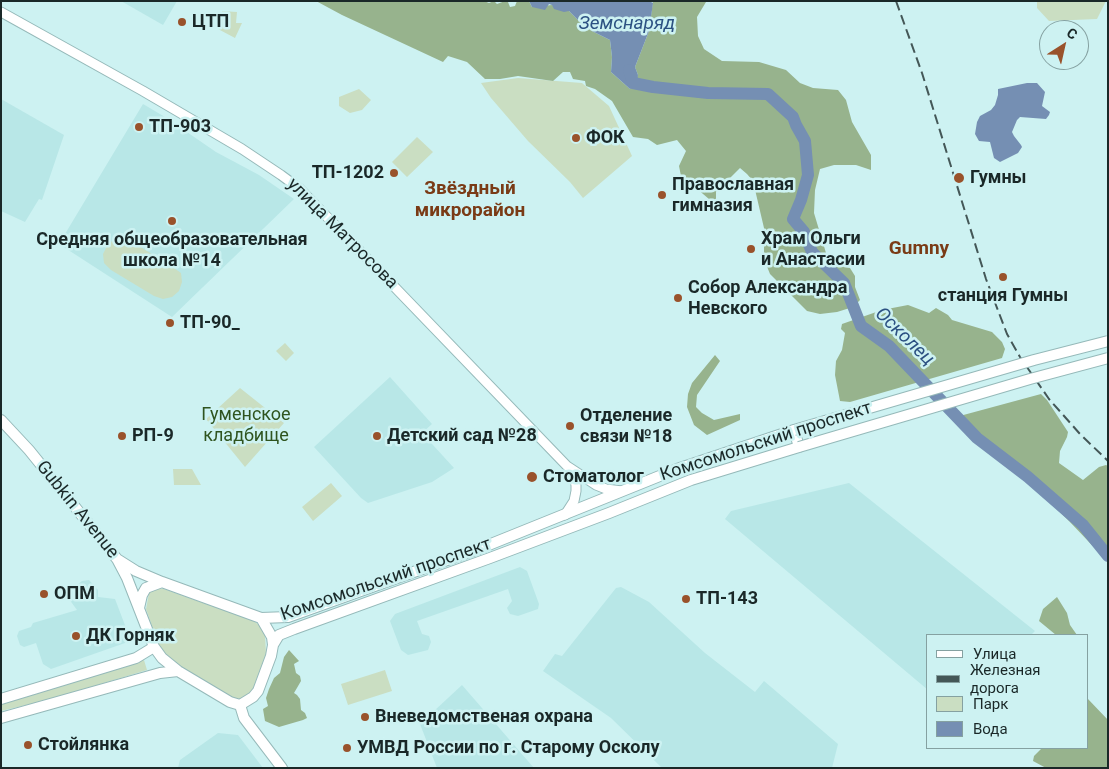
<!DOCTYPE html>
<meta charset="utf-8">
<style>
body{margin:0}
#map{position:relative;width:1109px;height:769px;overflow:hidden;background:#cdf2f2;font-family:Roboto,sans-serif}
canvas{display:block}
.frame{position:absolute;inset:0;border:2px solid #1a2828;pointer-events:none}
.legend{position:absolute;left:926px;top:634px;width:162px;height:115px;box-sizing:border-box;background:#cdf2f2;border:1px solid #85a1a1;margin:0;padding:6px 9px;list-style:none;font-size:15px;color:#1a2828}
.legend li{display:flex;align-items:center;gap:10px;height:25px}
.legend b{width:25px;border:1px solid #85a1a1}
.north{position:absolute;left:1039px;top:20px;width:50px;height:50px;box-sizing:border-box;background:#cdf2f2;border:1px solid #85a1a1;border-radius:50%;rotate:35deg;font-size:14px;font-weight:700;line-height:20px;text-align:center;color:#1a2828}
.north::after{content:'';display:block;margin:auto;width:18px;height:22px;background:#99522b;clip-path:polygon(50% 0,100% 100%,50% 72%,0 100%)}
</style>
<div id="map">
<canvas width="1109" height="769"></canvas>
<div class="frame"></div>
<ul class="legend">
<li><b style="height:6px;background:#fff"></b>Улица</li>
<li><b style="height:6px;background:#445757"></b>Железная дорога</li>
<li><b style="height:14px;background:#cadec2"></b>Парк</li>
<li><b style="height:14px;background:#758fb3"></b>Вода</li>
</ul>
<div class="north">С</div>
</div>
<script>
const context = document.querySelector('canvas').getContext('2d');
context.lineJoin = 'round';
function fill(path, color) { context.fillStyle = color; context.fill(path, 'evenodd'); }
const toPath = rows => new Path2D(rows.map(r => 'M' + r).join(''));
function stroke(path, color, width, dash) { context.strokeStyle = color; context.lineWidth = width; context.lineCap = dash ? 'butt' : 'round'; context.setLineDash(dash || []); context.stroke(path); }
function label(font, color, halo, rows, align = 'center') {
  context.font = font + ' Roboto,sans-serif'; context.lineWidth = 5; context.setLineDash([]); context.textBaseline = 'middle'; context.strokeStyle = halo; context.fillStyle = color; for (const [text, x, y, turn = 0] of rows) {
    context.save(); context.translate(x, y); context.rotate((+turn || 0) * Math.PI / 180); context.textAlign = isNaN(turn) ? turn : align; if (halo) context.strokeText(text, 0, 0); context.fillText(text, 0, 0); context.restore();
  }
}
fill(toPath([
 [121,1,177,1,163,25],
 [1,99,64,135,42,200,39,199,25,222,1,211],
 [143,104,165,117,216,152,259,175,294,199,172,317,59,244],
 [390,377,432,424,422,433,454,468,432,482,368,503,361,498,314,447],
 [849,483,1035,631,1031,635,928,635,928,690,725,519,731,511],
 [520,567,527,571,539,604,538,609,518,616,510,614,507,608,512,601,508,589,417,621,422,634,429,636,431,642,428,650,408,655,401,650,390,621,395,614],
 [89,580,98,590,98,597,115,599,128,633,125,643,51,669,43,664,36,643,24,647,20,645,17,636,19,631,31,627,33,623,77,610,69,599,68,592,82,581],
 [621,587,649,602,705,653,755,692,764,681,838,744,832,768,662,768,611,718,543,671,555,654,562,656,616,588],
 [462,685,534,768,437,768,420,724],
 [218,733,238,735,263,768,178,768,180,760]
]), '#b8e7e7');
fill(toPath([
 [1037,1,1106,1,1097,19,1049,21,1037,8],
 [222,11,237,12,236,23,242,23,235,38,218,29,222,22],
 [518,78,582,83,609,106,632,156,583,198,570,182,528,141,491,98,481,83],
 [359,89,371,100,362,110,350,113,339,106,339,97],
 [417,137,433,152,407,177,392,162],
 [122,238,131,241,174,268,181,273,182,282,179,291,172,297,163,299,154,296,111,270,104,263,103,254,107,246,113,240],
 [285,343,294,353,286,361,276,351],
 [240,388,284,423,245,467,206,419],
 [173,469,192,469,201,485,174,485],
 [331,483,342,496,313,521,302,507],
 [157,588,164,589,254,621,260,626,265,635,266,653,253,689,248,696,243,699,231,698,168,659,159,646,146,609,149,593,152,589],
 [144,660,147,670,51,699,1,711,1,704],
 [385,670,392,691,348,705,341,684]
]), '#cadec2');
fill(toPath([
 [316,1,484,1,489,3,494,1,497,4,505,1,508,2,510,7,515,6,517,1,529,1,532,7,552,5,569,11,579,21,592,31,610,40,612,57,611,72,630,89,638,75,635,67,649,31,653,1,709,1,706,2,697,17,698,36,704,49,722,61,759,62,786,70,800,83,813,88,838,90,846,100,852,122,871,155,871,170,856,165,834,165,820,169,815,190,814,213,829,263,850,268,855,276,855,287,860,300,853,307,837,312,820,314,807,311,770,274,764,259,764,228,753,181,747,174,740,168,716,192,716,205,696,188,683,186,679,166,686,151,677,140,657,145,648,139,633,137,612,101,595,89,586,86,585,81,573,79,570,72,563,72,553,81,518,76,500,79,485,79,467,62,448,56,443,62,342,15],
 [908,305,929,313,936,308,948,315,952,320,992,332,1002,342,1005,349,1002,358,850,402,840,401,835,375,836,361,842,350,845,333,841,329,842,324,882,310],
 [715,355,720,361,697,395,696,407,702,413,714,420,740,414,740,420,707,435,694,425,687,407,688,394,692,383],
 [1041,394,1047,400,1068,432,1067,437,1060,451,1059,463,1083,480,1099,467,1106,465,1108,466,1108,562,1069,521,1023,476,972,439,956,417],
 [1057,597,1067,613,1070,625,1077,635,1056,635,1039,621,1043,609],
 [289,650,299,661,294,664,296,673,300,676,301,681,294,693,297,695,300,699,301,710,305,713,307,718,303,720,279,727,265,721,263,709,268,706,266,698,269,689,274,678,280,673,284,657],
 [1088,699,1108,720,1108,768,1046,768,1033,761,1034,756,1042,748,1088,748]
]), '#97b38d');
fill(toPath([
 [529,1,649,1,653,3,649,31,635,67,638,75,636,84,630,89,611,72,612,57,610,40,592,31,579,21,569,11,564,12,554,9,552,5,549,4,545,10,532,7],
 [1027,83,1037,83,1045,92,1042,106,1050,112,1049,115,1046,119,1020,117,1017,120,1012,132,1014,136,1021,145,1022,147,1018,153,1000,162,994,158,990,142,979,141,975,134,977,122,980,116,991,110,995,105,998,95,998,89]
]), '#758fb3');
stroke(toPath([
 [629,70,633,83,653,87,708,93,768,94,793,117,796,125,805,141,808,175,801,200,793,219,804,232,812,252,844,283,861,326,889,346,977,438,1028,477,1083,525,1108,556]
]), '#758fb3', 12);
const secondary = toPath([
 [1,12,143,91,242,149,281,175,300,189,330,220,567,466,596,485,606,489,622,491],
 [565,515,574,501,576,491,576,485,572,471]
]);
const primary = toPath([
 [1,420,29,450,117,559,127,578,154,647,162,658,178,671,230,702,240,705,253,697,258,691,271,656,273,645,272,637,261,618,162,582,136,571,117,559],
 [139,608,142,595,146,588,162,582],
 [261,618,288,617,486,546,677,469,794,430,799,447,691,480,609,513,490,558,294,629,279,635,273,645],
 [1,699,136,658,154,647],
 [240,705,244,718,282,768],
 [1,718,160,673,178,671]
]);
stroke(secondary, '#95b9b9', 11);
stroke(primary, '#95b9b9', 12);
stroke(secondary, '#fff', 9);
stroke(primary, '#fff', 10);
stroke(toPath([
 [896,1,922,73,986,279,1007,334,1020,357,1049,399,1080,434,1108,461]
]), '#445757', 2, [10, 5]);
const primaryBridge = toPath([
 [794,430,1034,360,1108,341],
 [799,447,1030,379,1108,358]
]);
stroke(primaryBridge, '#95b9b9', 12, []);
stroke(primaryBridge, '#fff', 10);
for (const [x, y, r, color] of [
 [182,22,5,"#99522b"],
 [139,127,5,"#99522b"],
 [576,138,5,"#99522b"],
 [394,173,5,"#99522b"],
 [959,178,6,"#99522b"],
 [662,195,5,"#99522b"],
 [172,221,5,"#99522b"],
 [751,249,5,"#99522b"],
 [1003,277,5,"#99522b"],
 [678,298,5,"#99522b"],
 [170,323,5,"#99522b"],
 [570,426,5,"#99522b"],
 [122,436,5,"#99522b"],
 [377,436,5,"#99522b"],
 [532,477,6,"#99522b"],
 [44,594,5,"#99522b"],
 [686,599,5,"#99522b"],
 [76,636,5,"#99522b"],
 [365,717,5,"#99522b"],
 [28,745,5,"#99522b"],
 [347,748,5,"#99522b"]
]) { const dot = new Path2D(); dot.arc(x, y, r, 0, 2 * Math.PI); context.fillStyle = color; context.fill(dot); stroke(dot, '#cdf2f2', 2); }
label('bold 18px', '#1a2828', '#cdf2f2', [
 ["ЦТП",192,22],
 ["ТП-903",149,127],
 ["ФОК",586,138],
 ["ТП-1202",384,173,"right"],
 ["Гумны",970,178],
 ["Православная",672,185],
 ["гимназия",672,206],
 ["Храм Ольги",761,239],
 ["и Анастасии",761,260],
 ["Средняя общеобразовательная",172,240,"center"],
 ["школа №14",172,261,"center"],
 ["Собор Александра",688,288],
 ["Невского",688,309],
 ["станция Гумны",1003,296,"center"],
 ["ТП-90_",180,323],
 ["Отделение",580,416],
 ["связи №18",580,437],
 ["РП-9",132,436],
 ["Детский сад №28",387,436],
 ["Стоматолог",543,477],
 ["ОПМ",54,594],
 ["ТП-143",696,599],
 ["ДК Горняк",86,636],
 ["Вневедомственая охрана",375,717],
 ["Стойлянка",38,745],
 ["УМВД России по г. Старому Осколу",357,748]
], 'left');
label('18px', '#1a2828', '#cdf2f2', [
 ["улица Матросова",342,234,45],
 ["Комсомольский проспект",766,442,-18],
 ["Gubkin Avenue",77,510,51],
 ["Комсомольский проспект",386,580,-19]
]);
label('18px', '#2f541f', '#cdf2f2', [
 ["Гуменское",246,415],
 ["кладбище",246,436]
]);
label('italic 19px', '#2c5182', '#cdf2f2', [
 ["Земснаряд",627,24],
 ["Осколец",904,337,44]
]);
label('bold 19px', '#7a3b16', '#cdf2f2', [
 ["Звёздный",470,189],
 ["микрорайон",470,211],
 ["Gumny",919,249]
]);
</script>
